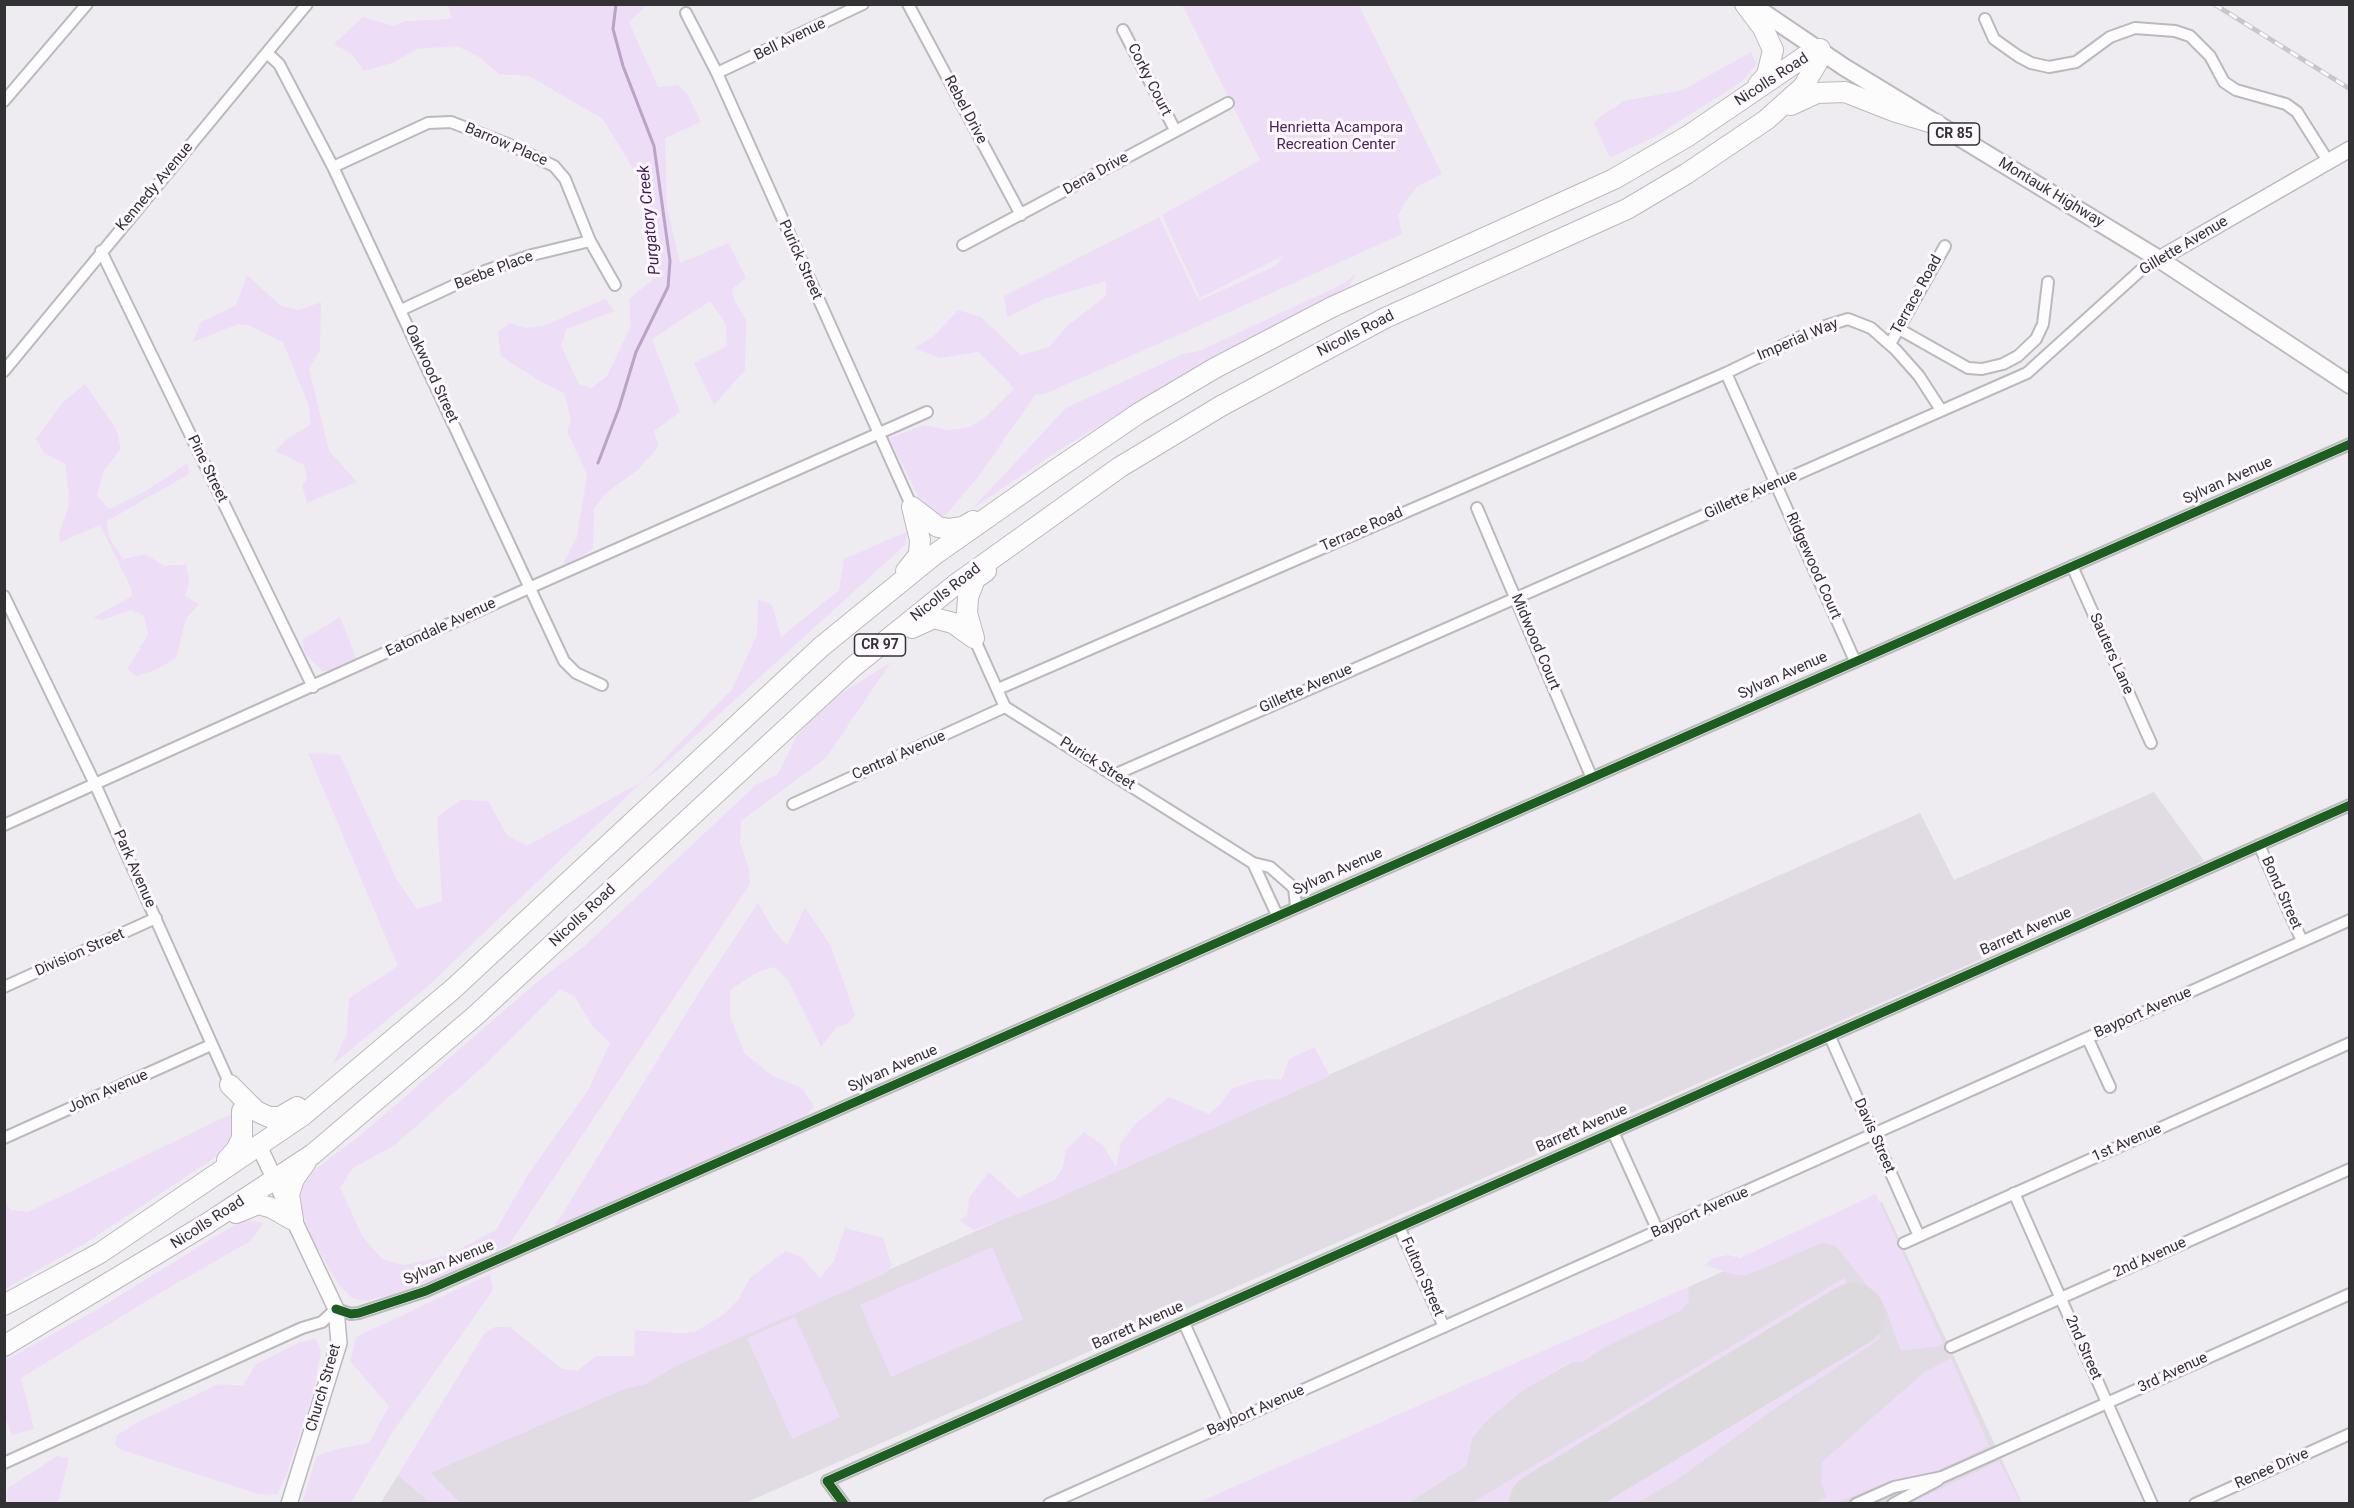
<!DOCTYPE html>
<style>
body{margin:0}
#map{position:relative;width:2354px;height:1508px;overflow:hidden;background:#efecf1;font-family:Roboto,sans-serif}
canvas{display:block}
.frame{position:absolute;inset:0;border:6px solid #323133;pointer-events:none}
</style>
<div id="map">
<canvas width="2354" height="1508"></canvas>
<div class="frame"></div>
</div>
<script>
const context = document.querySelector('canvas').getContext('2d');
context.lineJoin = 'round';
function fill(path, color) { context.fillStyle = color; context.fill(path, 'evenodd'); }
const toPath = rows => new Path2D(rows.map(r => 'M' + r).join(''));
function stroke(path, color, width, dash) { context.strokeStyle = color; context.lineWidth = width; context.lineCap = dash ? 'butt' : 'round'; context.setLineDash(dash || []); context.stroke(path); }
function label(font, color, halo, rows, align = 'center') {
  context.font = font + ' Roboto,sans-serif'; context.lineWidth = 6; context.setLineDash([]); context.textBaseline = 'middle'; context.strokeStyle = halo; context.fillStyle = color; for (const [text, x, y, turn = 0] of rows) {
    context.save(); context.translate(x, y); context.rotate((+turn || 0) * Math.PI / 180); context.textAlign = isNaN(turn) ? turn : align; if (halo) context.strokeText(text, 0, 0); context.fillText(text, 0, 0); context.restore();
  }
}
fill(toPath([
 [2154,792,2204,861,745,1503,460,1503,430,1473,1920,813,1954,880],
 [1882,1202,2022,1503,1406,1504,1466,1466,1472,1438,1486,1421,1521,1391,1572,1362,1584,1361,1688,1287],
 [398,1475,431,1503,380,1504]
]), '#e1dbe4');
fill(toPath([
 [448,5,647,5,629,22,658,87,678,85,688,95,701,122,665,138,667,207,680,263,728,243,746,278,732,289,734,299,746,320,745,370,714,405,694,363,727,346,726,324,710,301,652,339,680,412,654,431,659,446,639,469,606,493,594,509,593,549,561,568,577,537,587,474,567,432,571,419,564,393,538,380,501,356,498,332,509,323,525,328,543,326,605,299,615,311,566,329,561,346,579,384,591,388,607,376,631,326,629,299,656,277,646,190,603,119,529,76,499,74,479,57,457,46,417,49,392,63,364,71,352,54,334,44,363,17,394,26,405,21,452,19],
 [1182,5,1359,5,1442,174,1417,187,1405,202,1398,216,1402,234,1203,324,1045,394,1035,395,979,476,945,516,934,515,922,504,889,438,924,425,948,430,970,427,987,416,1014,389,1008,381,978,352,940,358,914,348,933,337,958,310,981,317,1021,355,1049,347,1067,326,1106,296,1106,281,1047,298,1007,317,1004,296,1159,217,1199,301,1275,266,1285,255,1200,298,1162,215,1260,160],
 [1751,52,1757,64,1741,82,1658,135,1610,158,1594,123,1601,116,1624,101,1683,90],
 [1357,273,1348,288,1208,362,1062,448,972,509,1066,408,1183,354,1199,351,1343,284],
 [247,275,281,306,299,310,321,302,320,350,309,369,329,451,357,482,307,503,302,485,307,479,304,465,275,451,288,438,311,424,308,404,283,342,248,325,238,324,193,342,201,322,236,305],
 [85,384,116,428,121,449,104,470,97,496,109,509,144,492,188,463,189,474,107,521,109,537,123,559,146,554,164,566,186,564,189,582,185,596,199,604,186,619,176,658,158,669,137,676,127,669,148,635,144,616,131,610,102,620,93,618,132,596,131,588,100,525,60,542,59,533,68,509,69,496,65,464,45,454,36,439,63,402],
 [908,531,905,545,659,769,643,781,426,988,333,1064,347,1033,349,998,398,966,308,753,340,755,397,880,417,909,442,901,437,817,461,800,488,801,507,835,527,846,643,781,732,689,757,635,758,599,772,605,781,637,839,590,844,559],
 [340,617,357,660,332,670,322,671,305,653,302,640],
 [891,662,826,758,741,821,740,842,749,869,750,884,509,1245,450,1274,395,1294,366,1301,352,1298,339,1285,312,1239,302,1211,301,1190,314,1170,362,1134,538,981,582,948,757,784,778,774,796,737,825,704],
 [560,989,575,997,592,1026,610,1043,588,1090,529,1173,496,1230,448,1255,404,1265,382,1259,363,1237,340,1188,353,1168,395,1145,487,1063],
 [758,903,773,929,787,945,805,907,831,946,855,1015,849,1023,836,1028,821,1047,788,980,774,967,758,972,730,990,730,1016,745,1054,773,1076,802,1088,814,1107,800,1121,553,1229,705,983],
 [1314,1047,1330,1076,1045,1204,974,1230,959,1220,967,1216,969,1198,989,1172,1018,1198,1055,1180,1063,1167,1066,1150,1084,1132,1103,1145,1116,1167,1121,1143,1135,1124,1169,1097,1209,1114,1219,1106,1231,1089,1257,1080,1282,1079,1289,1059],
 [231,1114,231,1136,219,1155,84,1244,5,1289,4,1201,11,1210,28,1212],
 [1876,1194,1943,1343,1939,1346,1901,1351,1886,1310,1836,1246,1822,1243,1748,1275,1735,1275,1705,1265,1713,1258,1728,1255,1740,1258],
 [244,1219,263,1223,252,1240,158,1294,21,1378,34,1429,12,1435,5,1417,4,1361,98,1309],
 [845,1228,883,1238,892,1266,884,1274,678,1365,646,1384,625,1389,430,1473,460,1503,431,1503,398,1475,484,1334,495,1327,510,1327,562,1369,577,1371,596,1356,634,1356,635,1330,677,1333,695,1332,724,1314,738,1300,750,1278,785,1251,802,1257,820,1278,834,1261],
 [992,1247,1023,1319,891,1377,860,1305],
 [490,1274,493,1290,392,1433,351,1503,302,1503,317,1456,336,1449,369,1443,389,1406,350,1361,356,1337],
 [1844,1278,1881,1338,1780,1405,1678,1479,1637,1503,1472,1503],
 [1688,1287,1689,1301,1682,1310,1603,1348,1584,1361,1568,1363,1521,1392,1486,1421,1472,1438,1466,1466,1407,1503,1197,1503],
 [795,1317,840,1417,792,1439,747,1338],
 [316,1339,321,1351,314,1390,286,1476,277,1494,258,1494,122,1450,115,1445,117,1435,136,1423,219,1384,243,1386,256,1364,300,1342],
 [1951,1358,1989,1446,1932,1473,1882,1484,1836,1503,1814,1503,1826,1497,1821,1481,1822,1462,1923,1373],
 [57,1456,69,1458,58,1503,6,1503,8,1488],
 [1999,1461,2021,1503,1911,1503]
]), '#eeddf6');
stroke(toPath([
 [598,463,619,408,636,352,668,287,670,261,654,146,623,66,613,29,616,4]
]), '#baa3c4', 3);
stroke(toPath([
 [1541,1504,1853,1315]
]), '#dcdadc', 64);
const street = toPath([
 [908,4,1021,215],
 [686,13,717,73,912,507],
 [1985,19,1994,39,2018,56,2031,63,2049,67,2076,62,2110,37,2135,28,2175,31,2190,36,2210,56,2224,82,2236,90,2286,104,2297,112,2328,161],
 [1123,30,1175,130],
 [267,53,279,64,333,167,564,661,576,673,602,685],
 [717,73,863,4],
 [4,101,87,4],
 [333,167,428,123,451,122,510,145,554,166,565,179,590,241,615,285],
 [963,245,1228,103],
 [101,251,313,687],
 [401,310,485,271,532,255,590,241],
 [1899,329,1968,368,1982,369,2003,364,2018,356,2036,339,2043,324,2048,282],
 [1890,344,1945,246],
 [4,371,307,4],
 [1726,373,1855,661],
 [1477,508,1591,776],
 [2072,566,2151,743],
 [4,596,95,784,232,1089],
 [974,638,1005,707,1253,863],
 [998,689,1726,373,1819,328,1848,319,1871,328,1896,350,1919,376,1941,410],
 [1114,775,2027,373,2142,269,2159,259],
 [793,804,1005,707],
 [4,825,529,588,927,412],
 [2259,845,2302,941],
 [1277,915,1253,863,1270,867,1294,888,1296,906],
 [4,987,156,918],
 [1830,1037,1919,1236],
 [2088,1039,2110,1087],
 [1613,1132,1658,1231],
 [4,1138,211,1045],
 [2014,1193,2152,1504],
 [1399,1227,1444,1327],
 [1904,1243,2350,1043],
 [1184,1323,1229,1423],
 [1951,1347,2350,1169],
 [4,1463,302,1328,322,1322,336,1309,351,1314,359,1313,426,1291,2350,444],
 [844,1504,827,1481,2350,805],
 [1049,1504,2350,920],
 [1856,1504,1894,1487,1942,1477,2350,1294],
 [1893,1504,1938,1480],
 [2195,1504,2350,1434]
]);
const secondary = toPath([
 [2159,259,2350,149],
 [258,1144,336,1309,339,1343,289,1504]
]);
const primary = toPath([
 [1751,4,1844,67,2159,259,2350,385]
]);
const highway = toPath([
 [1745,4,1763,28,1773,50,1767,75,1758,85],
 [1791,105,1817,93,1845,92,1896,112,1936,124],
 [912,507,938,527,949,529,963,527,973,521],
 [906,571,919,555,920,540,912,507],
 [912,628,934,618,953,623,974,638],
 [974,638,967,613,968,597,975,579,986,571],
 [230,1085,256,1111,269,1117,280,1117,297,1107],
 [227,1160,236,1150,242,1138,242,1111],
 [236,1213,258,1204,272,1208,293,1220],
 [293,1220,289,1194,294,1179,306,1162],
 [4,1305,100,1253,302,1116,453,989,821,647,934,555,1045,477,1139,413,1215,368,1332,307,1614,179,1688,136,1804,57,1820,49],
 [4,1346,208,1223,313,1154,475,1016,853,667,955,585,1120,467,1221,406,1385,318,1627,209,1686,174,1766,120,1803,87,1817,63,1820,49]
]);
stroke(street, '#bbb9bd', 14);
stroke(secondary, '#bbb9bd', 18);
stroke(primary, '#bbb9bd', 20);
stroke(highway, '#bbb9bd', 22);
stroke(street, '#fdfcfd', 10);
stroke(secondary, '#fdfcfd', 15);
stroke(primary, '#fdfcfd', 16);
stroke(highway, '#fdfcfd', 20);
const rail = toPath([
 [2214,4,2350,89]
]);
stroke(rail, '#c8c7c8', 5);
stroke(rail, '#fdf8ff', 3, [9]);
stroke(toPath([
 [336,1309,351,1314,359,1313,426,1291,2350,444],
 [844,1504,827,1481,2350,805]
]), '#1b5e20', 9);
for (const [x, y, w] of [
 [1954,134,51],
 [880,645,51]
]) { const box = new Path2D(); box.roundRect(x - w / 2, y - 11, w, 22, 4.5); context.fillStyle = '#fdf8ff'; context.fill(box); stroke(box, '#323133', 1.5); }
label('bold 14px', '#323133', null, [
 ["CR 85",1954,134],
 ["CR 97",880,645]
]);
label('15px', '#323133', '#fdf8ff', [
 ["Bell Avenue",790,40,-26],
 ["Corky Court",1149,80,63],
 ["Nicolls Road",1772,80,-33],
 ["Rebel Drive",965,110,62],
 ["Barrow Place",506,145,23],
 ["Dena Drive",1096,174,-29],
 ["Kennedy Avenue",155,187,-50],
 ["Montauk Highway",2051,193,31],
 ["Gillette Avenue",2184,246,-31],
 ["Purick Street",800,260,66],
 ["Beebe Place",494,271,-21],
 ["Terrace Road",1917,295,-61],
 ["Nicolls Road",1356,334,-27],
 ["Imperial Way",1798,340,-23],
 ["Oakwood Street",431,374,65],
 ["Pine Street",207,469,64],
 ["Sylvan Avenue",2228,481,-24],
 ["Gillette Avenue",1751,495,-24],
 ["Terrace Road",1362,530,-24],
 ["Ridgewood Court",1813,566,66],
 ["Nicolls Road",946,593,-38],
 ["Eatondale Avenue",441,628,-25],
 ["Midwood Court",1535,642,67],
 ["Sauters Lane",2111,654,66],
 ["Sylvan Avenue",1783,676,-24],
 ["Gillette Avenue",1306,689,-24],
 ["Central Avenue",899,756,-24],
 ["Purick Street",1097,764,32],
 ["Park Avenue",134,869,66],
 ["Sylvan Avenue",1338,872,-24],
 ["Bond Street",2281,893,66],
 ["Nicolls Road",583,916,-43],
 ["Barrett Avenue",2026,932,-24],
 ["Division Street",80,953,-24],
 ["Bayport Avenue",2143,1013,-24],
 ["Sylvan Avenue",893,1069,-24],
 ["John Avenue",108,1092,-24],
 ["Barrett Avenue",1582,1129,-24],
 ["Davis Street",1874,1136,66],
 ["1st Avenue",2127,1143,-24],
 ["Bayport Avenue",1700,1213,-24],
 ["Nicolls Road",208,1223,-33],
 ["2nd Avenue",2150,1258,-24],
 ["Sylvan Avenue",449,1263,-22],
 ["Fulton Street",1422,1277,66],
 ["Barrett Avenue",1138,1326,-24],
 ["2nd Street",2083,1348,66],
 ["3rd Avenue",2173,1373,-25],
 ["Church Street",324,1388,-74],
 ["Bayport Avenue",1256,1411,-24],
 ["Renee Drive",2272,1469,-24]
]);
label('15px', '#4c245c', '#fdf8ff', [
 ["Henrietta Acampora",1336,128],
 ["Recreation Center",1336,145]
]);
label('italic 16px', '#421a52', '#fdf8ff', [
 ["Purgatory Creek",650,220,-96]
]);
</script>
